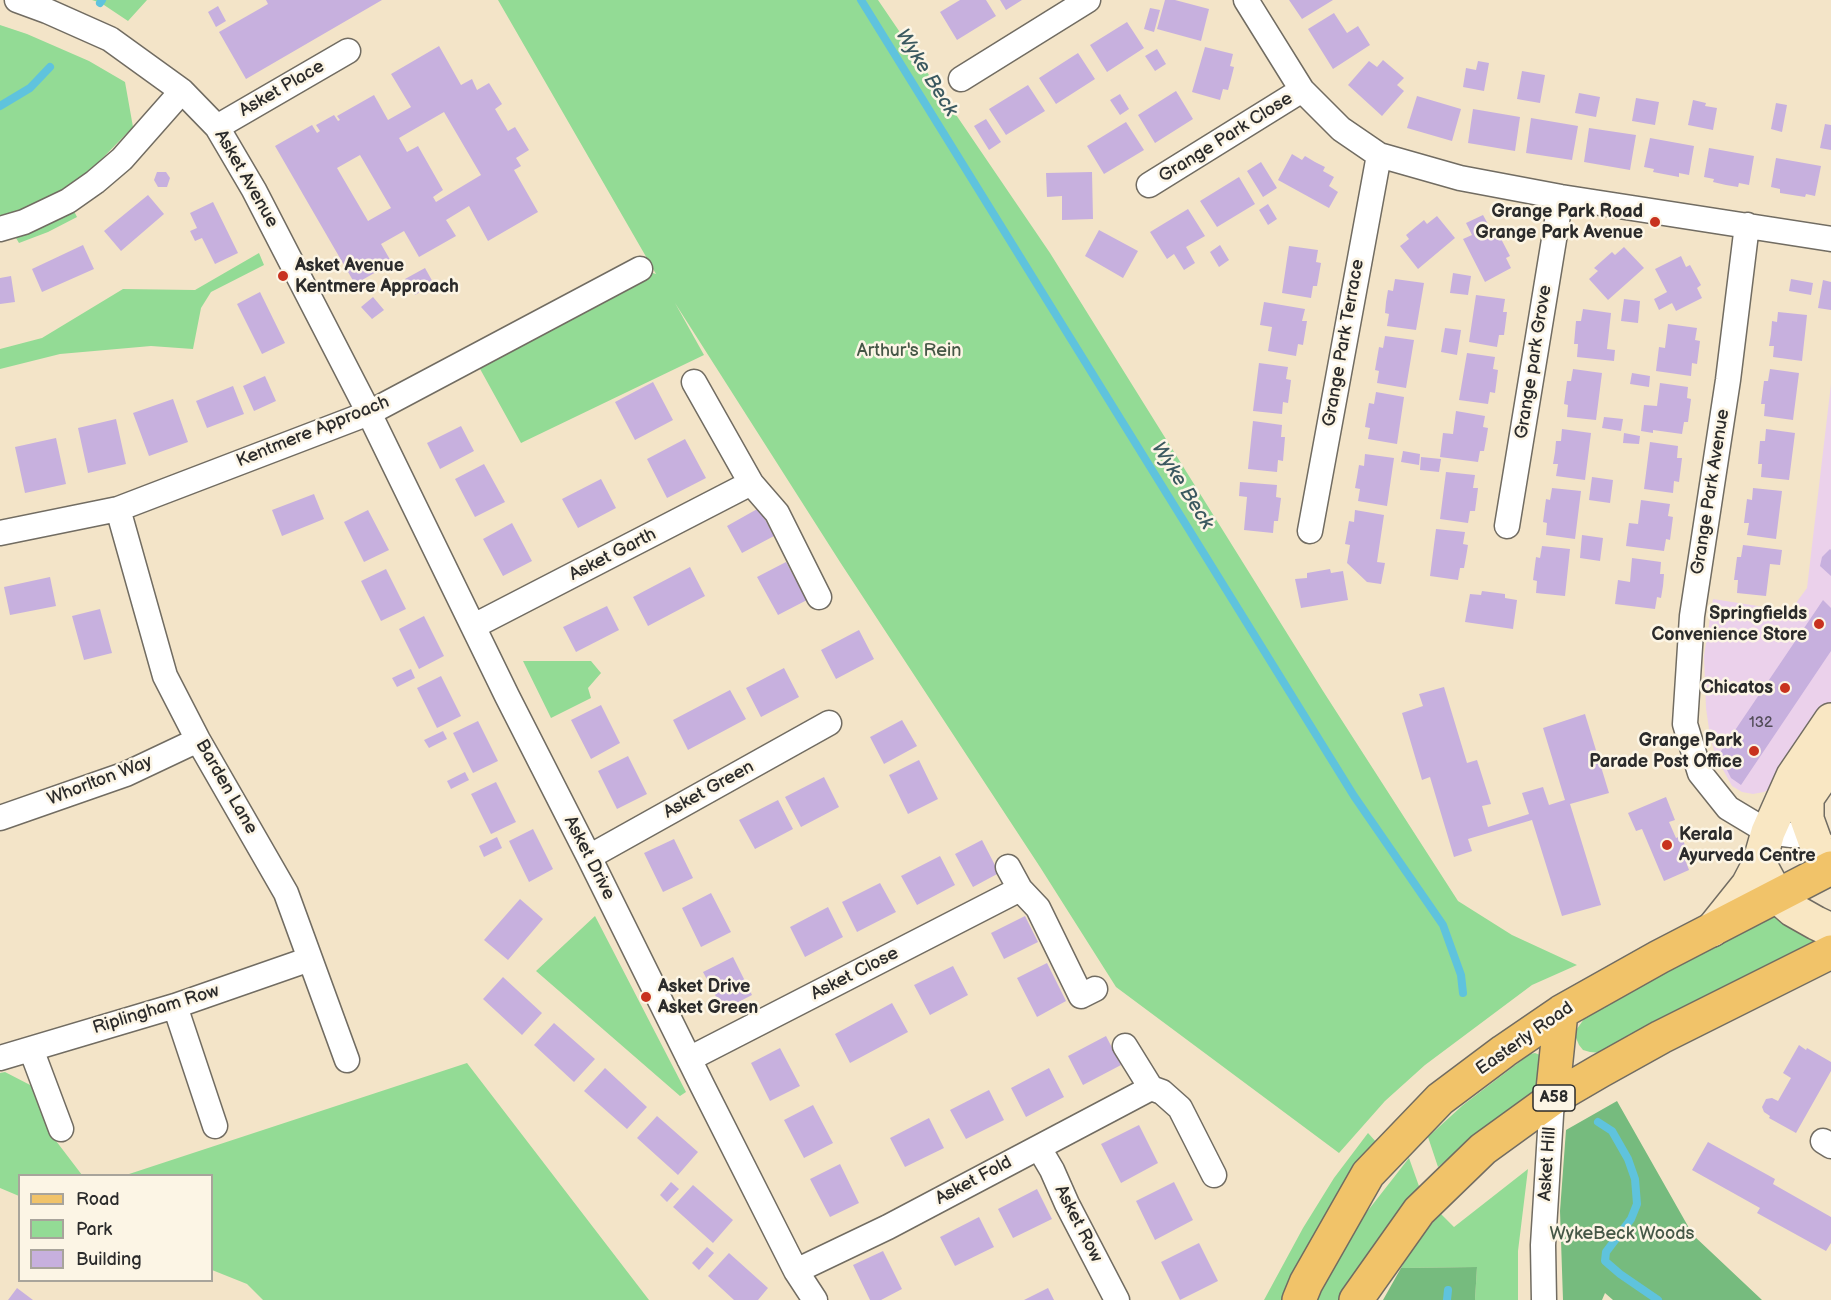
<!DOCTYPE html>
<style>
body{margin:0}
#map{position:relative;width:1831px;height:1300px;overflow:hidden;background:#f3e4c8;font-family:"Balsamiq Sans",sans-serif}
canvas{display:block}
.legend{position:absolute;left:18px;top:1174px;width:195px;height:108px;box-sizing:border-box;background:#fcf5e5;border:2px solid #a8a49b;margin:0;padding:8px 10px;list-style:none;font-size:18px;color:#2b2b2b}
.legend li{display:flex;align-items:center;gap:12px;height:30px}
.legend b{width:30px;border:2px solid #a8a49b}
</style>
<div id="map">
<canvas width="1831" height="1300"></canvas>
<ul class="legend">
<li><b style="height:8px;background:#f1c369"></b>Road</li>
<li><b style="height:16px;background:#93db95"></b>Park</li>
<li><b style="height:16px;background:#c7b0de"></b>Building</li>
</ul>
</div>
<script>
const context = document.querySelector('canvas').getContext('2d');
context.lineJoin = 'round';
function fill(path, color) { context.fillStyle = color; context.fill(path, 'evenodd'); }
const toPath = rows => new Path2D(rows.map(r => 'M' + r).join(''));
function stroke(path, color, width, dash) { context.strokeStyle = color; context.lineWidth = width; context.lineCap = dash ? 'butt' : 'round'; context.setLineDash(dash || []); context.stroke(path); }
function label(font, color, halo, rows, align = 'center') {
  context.font = font + ' "Balsamiq Sans",sans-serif'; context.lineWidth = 5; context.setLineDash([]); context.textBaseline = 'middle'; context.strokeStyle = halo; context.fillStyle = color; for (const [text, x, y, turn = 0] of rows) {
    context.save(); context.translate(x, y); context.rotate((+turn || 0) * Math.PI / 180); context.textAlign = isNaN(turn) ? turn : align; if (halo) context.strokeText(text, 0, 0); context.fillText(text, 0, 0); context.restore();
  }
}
fill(toPath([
 [1831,384,1831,705,1773,787,1764,792,1753,794,1742,792,1732,786,1716,757,1710,736,1706,708,1704,656,1713,599,1790,611,1807,588]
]), '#ebd1eb');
fill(toPath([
 [92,0,147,0,128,21,101,3],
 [498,0,878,0,1050,253,1323,691,1458,901,1512,935,1577,965,1532,985,1425,1065,1385,1101,1339,1153,1116,987,1040,867,840,562,675,303,704,355,521,443,474,358,640,269,656,274],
 [0,25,27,34,89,61,125,82,133,127,82,179,52,201,0,221],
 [74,211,77,217,48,232,19,243,16,238,37,230],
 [259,253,264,265,211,292,201,308,193,349,151,346,60,354,0,369,0,349,42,338,123,289,195,290],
 [523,661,591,661,601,673,588,688,591,698,551,718],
 [1779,913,1821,940,1601,1053,1590,1052,1583,1050,1579,1045,1574,1033,1589,1012],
 [595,916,686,1092,680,1096,536,971],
 [1535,1053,1540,1055,1542,1059,1541,1086,1475,1136,1438,1167,1428,1137,1463,1105,1530,1054],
 [467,1063,649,1300,263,1300,247,1284,212,1270,212,1176,126,1175],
 [5,1072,34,1087,50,1133,82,1175,20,1176,19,1196,0,1188,0,1073],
 [1368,1133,1378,1144,1314,1236,1282,1300,1264,1300,1303,1228,1334,1178],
 [1409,1158,1420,1189,1381,1235,1343,1300,1316,1300,1333,1265,1359,1222],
 [1528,1169,1518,1251,1518,1300,1475,1300,1477,1267,1401,1268,1418,1238,1441,1214,1454,1227]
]), '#93db95');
fill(toPath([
 [1617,1101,1693,1235,1762,1300,1613,1300,1605,1293,1602,1300,1563,1300,1560,1211,1566,1130],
 [1477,1267,1475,1300,1383,1300,1401,1268]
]), '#76bb7e');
stroke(toPath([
 [861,0,1354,796,1443,925,1461,975,1463,993],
 [100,3,102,0],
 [0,106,30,88,50,67],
 [1598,1122,1612,1131,1628,1159,1635,1179,1637,1204,1631,1219,1606,1252,1605,1261,1620,1274,1658,1300],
 [1447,1300,1448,1290]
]), '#5fc3dd', 8);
fill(toPath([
 [266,0,382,0,246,79,219,32,268,4],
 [960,0,986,0,996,16,957,40,940,12],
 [1000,0,1022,0,1006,10],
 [1165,0,1175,0,1209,9,1201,41,1157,29],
 [1289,0,1333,0,1302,19],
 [218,6,226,21,216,27,208,12],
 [1150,8,1160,10,1154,32,1144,29],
 [1334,13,1347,33,1358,26,1370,45,1333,69,1308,29],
 [1127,22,1144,48,1107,72,1090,45],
 [439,46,461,85,472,79,477,90,489,83,502,104,495,109,508,131,515,127,529,150,516,158,521,166,514,170,538,212,488,241,469,206,446,220,456,236,419,257,404,231,381,244,392,263,355,284,275,146,312,125,317,133,320,131,316,125,334,115,338,121,340,120,337,116,374,95,388,120,411,107,391,74],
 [444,112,481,175,436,202,433,197,443,190,418,146,407,152,399,138],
 [360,155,391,208,368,221,337,168],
 [1205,47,1233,54,1230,66,1234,67,1231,79,1228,90,1223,89,1220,100,1192,92],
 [1157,49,1166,64,1155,71,1145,56],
 [1078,53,1095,79,1056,104,1039,78],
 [1383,60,1404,78,1397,85,1404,91,1382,116,1348,85,1369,61,1377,67],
 [1478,61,1489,63,1484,91,1463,87,1466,68,1476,70],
 [1522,71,1545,75,1540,103,1517,99],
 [1028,85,1045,111,1006,135,989,109],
 [1176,91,1193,119,1155,143,1138,115],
 [1579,93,1600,97,1596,117,1575,113],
 [1120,94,1129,109,1120,115,1110,100],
 [1417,96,1461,109,1452,141,1407,128],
 [1636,98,1659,102,1655,125,1632,121],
 [1693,100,1706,103,1705,106,1717,108,1713,130,1688,125],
 [1776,103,1787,105,1782,132,1771,129],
 [1473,109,1520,117,1515,151,1468,143],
 [1531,118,1578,126,1572,160,1526,153],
 [986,119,1001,142,989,150,974,126],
 [1126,122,1144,150,1104,174,1087,146],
 [1825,124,1831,125,1831,150,1820,148],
 [1589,128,1636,135,1630,170,1584,162],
 [1650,138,1694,146,1689,175,1679,173,1679,177,1653,172,1654,169,1644,167],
 [1709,148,1754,156,1749,185,1739,183,1738,187,1726,185,1713,182,1714,179,1704,177],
 [1292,154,1302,160,1305,156,1315,162,1325,167,1323,171,1334,177,1329,186,1338,192,1329,208,1278,180],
 [1776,158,1821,166,1815,196,1806,194,1805,197,1780,193,1780,189,1771,187],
 [1261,162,1277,188,1263,197,1247,171],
 [157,172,166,172,170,178,167,187,158,187,154,180],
 [1092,172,1093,219,1062,220,1062,196,1047,197,1046,173],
 [1239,177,1255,204,1217,227,1200,201],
 [148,195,164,214,121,251,104,231],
 [213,202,238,253,215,264,202,238,195,241,190,231,197,228,190,213],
 [1268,204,1277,219,1268,225,1259,210],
 [1188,209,1205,236,1186,247,1195,263,1184,270,1174,254,1167,259,1150,232],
 [1483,215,1495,237,1499,235,1510,256,1506,258,1511,268,1485,282,1463,239,1472,235,1466,223],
 [1437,216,1455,238,1418,269,1400,246,1409,239,1406,235,1424,220,1427,224],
 [1099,230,1138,251,1123,278,1085,256],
 [83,245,94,269,42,292,32,269],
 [1220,245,1229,260,1219,267,1210,252],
 [1289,246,1318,250,1316,262,1321,263,1317,286,1313,286,1311,298,1282,293],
 [1624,247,1644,268,1608,300,1589,279,1598,271,1594,268,1612,252,1615,255],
 [1681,256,1686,267,1690,265,1701,285,1697,288,1702,298,1676,311,1672,303,1659,310,1654,299,1667,292,1655,269],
 [425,268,434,284,415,295,405,279],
 [1453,273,1471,276,1468,295,1450,293],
 [11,276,15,302,0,304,0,278],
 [1395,279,1424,283,1416,330,1387,326,1389,314,1385,313,1386,302,1388,290,1393,291],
 [1791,279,1813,283,1811,295,1789,291],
 [1823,280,1831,282,1831,310,1818,308],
 [260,292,285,343,262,354,237,304],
 [1476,295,1505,299,1503,312,1507,312,1504,335,1499,335,1497,347,1469,342],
 [373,297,384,310,372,319,361,307],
 [1624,299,1640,301,1638,323,1621,321],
 [1264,302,1305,309,1302,321,1307,321,1303,345,1298,344,1296,356,1268,351,1272,327,1260,325],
 [1583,309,1611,313,1607,349,1615,350,1614,361,1577,357,1578,344,1574,344,1576,321,1581,321],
 [1778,312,1807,315,1802,361,1773,357,1774,346,1769,346,1771,334,1772,321,1777,322],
 [1668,324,1697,328,1695,340,1700,341,1697,364,1692,363,1691,376,1656,371,1659,347,1665,348],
 [1445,328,1461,330,1457,355,1441,352],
 [1385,336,1414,340,1406,388,1377,383,1379,371,1375,370,1379,347,1383,348],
 [1467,353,1495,357,1493,369,1498,370,1495,393,1490,392,1488,404,1459,400],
 [1259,363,1288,367,1286,379,1291,380,1288,403,1283,402,1282,414,1253,411],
 [1573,369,1602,373,1596,420,1567,417,1568,405,1564,404,1567,381,1571,381],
 [1770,369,1799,373,1793,420,1764,416,1765,404,1761,404,1764,381,1768,381],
 [1632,373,1650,376,1649,387,1630,384],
 [265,376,276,401,254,411,243,386],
 [653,382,673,420,635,440,615,402],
 [1660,383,1688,387,1687,398,1691,399,1688,422,1684,422,1682,434,1653,430,1653,433,1641,431,1644,405,1657,406],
 [233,386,244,414,207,428,196,401],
 [1376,392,1404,397,1397,444,1368,439,1370,428,1365,427,1369,403,1374,404],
 [173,399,188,442,149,456,133,413],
 [1456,411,1485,416,1483,427,1488,428,1486,440,1484,451,1480,451,1478,462,1440,457,1443,433,1453,434],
 [1604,417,1623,419,1621,431,1602,428],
 [116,419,126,464,88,473,78,428],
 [1253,421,1282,425,1281,437,1285,437,1283,461,1278,460,1277,472,1248,469],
 [461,426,474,451,440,469,427,443],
 [1562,429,1591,433,1585,480,1556,476,1558,464,1553,464,1555,452,1556,441,1561,441],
 [1766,429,1795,433,1789,480,1761,477,1762,464,1758,464,1760,441,1765,441],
 [1624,433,1640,436,1639,444,1623,443],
 [56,438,66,484,25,493,15,447],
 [685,439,706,478,667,498,647,459],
 [1650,442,1678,446,1677,458,1682,458,1679,482,1674,481,1673,493,1644,489],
 [1403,451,1420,454,1419,465,1401,462],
 [1365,454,1394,458,1387,506,1358,501,1360,489,1355,488,1357,477,1359,465,1364,466],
 [1421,457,1441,459,1439,472,1420,470],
 [484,464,505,502,475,517,455,479],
 [1446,472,1475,475,1473,488,1478,488,1475,511,1470,511,1468,523,1440,519],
 [1592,477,1613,480,1610,503,1589,500],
 [601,479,616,508,578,528,562,499],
 [1240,482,1277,485,1276,497,1281,498,1278,521,1274,521,1273,533,1244,530,1247,497,1239,496],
 [1552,488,1581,491,1575,539,1546,535,1547,523,1543,522,1546,499,1550,500],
 [1753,488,1782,491,1776,539,1747,535,1749,523,1744,523,1747,499,1752,500],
 [314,494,324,519,282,536,272,510],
 [1641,500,1670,504,1668,516,1673,517,1670,540,1666,539,1664,551,1626,546,1629,523,1638,524],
 [759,508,774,536,742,553,727,526],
 [368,510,389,550,364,562,344,522],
 [1355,510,1384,515,1377,562,1385,563,1381,584,1367,582,1347,563,1350,545,1345,544,1347,533,1349,521,1354,522],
 [512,523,532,561,503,576,483,539],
 [1436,529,1465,532,1463,544,1468,545,1466,557,1464,568,1460,568,1458,580,1430,576],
 [1582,535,1603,538,1600,561,1580,558],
 [1743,545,1782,550,1780,565,1770,564,1766,596,1737,593,1738,580,1734,580,1737,557,1741,557],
 [1542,546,1570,549,1565,596,1536,593,1537,581,1533,580,1536,557,1540,558],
 [1830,549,1831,550,1831,576,1820,566,1822,557],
 [1632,558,1661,562,1660,574,1664,574,1663,586,1661,598,1657,597,1655,609,1615,604,1618,580,1630,582],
 [786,562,807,600,778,615,757,577],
 [690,567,705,596,648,626,633,597],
 [386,569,406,609,381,621,361,581],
 [1330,569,1331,573,1343,571,1348,600,1301,608,1295,579,1307,578,1307,573],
 [50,577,56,606,10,615,4,587],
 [1482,591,1505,594,1505,598,1517,600,1513,629,1465,622,1470,594,1481,595],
 [1823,600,1831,608,1831,651,1741,785,1731,778,1719,754],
 [607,606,619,630,576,652,563,627],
 [100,609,112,653,84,660,72,616],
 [424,616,444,656,419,669,399,629],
 [859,630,874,659,836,679,821,650],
 [784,668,799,697,761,717,746,688],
 [411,669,415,678,397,687,392,678],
 [441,676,461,716,437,728,417,688],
 [1444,687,1467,763,1477,760,1491,804,1482,806,1488,827,1529,814,1522,793,1543,787,1549,805,1565,800,1543,728,1585,714,1609,793,1570,804,1601,905,1562,916,1532,820,1468,839,1472,851,1454,857,1430,777,1422,780,1402,713,1423,706,1419,694],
 [730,690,746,719,688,750,673,720],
 [601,705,620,743,591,759,571,720],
 [902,720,917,746,884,764,870,737],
 [478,721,498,761,473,773,453,733],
 [443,731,447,739,429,748,424,740],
 [628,756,647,794,617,809,598,771],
 [919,760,938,799,908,814,889,775],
 [465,772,469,780,451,789,447,781],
 [824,777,839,807,801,827,785,797],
 [496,782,516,822,491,834,471,794],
 [1666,797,1675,820,1669,822,1676,838,1681,836,1688,852,1683,854,1689,870,1664,881,1642,829,1636,831,1628,813],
 [778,800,793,829,755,849,739,820],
 [533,829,553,869,529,882,509,841],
 [497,837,502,848,484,857,479,846],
 [674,839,693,878,663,892,644,853],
 [982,840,999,873,973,887,955,854],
 [940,856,955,885,917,905,901,876],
 [880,883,896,912,857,932,842,902],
 [711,893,731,932,701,947,682,908],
 [520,899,543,919,508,960,484,940],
 [828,907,843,937,805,957,790,927],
 [1025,916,1038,942,1004,959,991,933],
 [733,957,752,995,723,1010,703,972],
 [1047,963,1066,1001,1037,1017,1017,978],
 [953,966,968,995,930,1015,914,985],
 [503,977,542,1013,522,1035,483,999],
 [892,1003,908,1032,850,1063,835,1034],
 [554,1023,595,1059,574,1082,534,1045],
 [1106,1036,1121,1065,1083,1085,1068,1056],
 [1799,1045,1806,1050,1807,1048,1831,1062,1831,1071,1796,1133,1769,1118,1770,1116,1764,1112,1762,1107,1766,1099,1772,1098,1778,1101,1791,1078,1783,1073],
 [780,1048,800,1086,770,1101,751,1063],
 [605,1068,647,1107,627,1129,584,1091],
 [1049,1068,1064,1097,1026,1117,1011,1088],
 [989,1090,1004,1120,966,1139,950,1110],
 [813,1105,833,1143,804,1158,784,1120],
 [657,1116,698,1152,678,1175,637,1138],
 [929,1118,944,1148,905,1167,890,1138],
 [1139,1125,1158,1163,1121,1183,1101,1144],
 [1708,1142,1775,1179,1773,1184,1831,1217,1831,1243,1826,1251,1757,1213,1760,1208,1692,1170],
 [840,1164,859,1203,830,1217,810,1179],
 [671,1182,679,1189,667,1202,660,1195],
 [1174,1182,1193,1220,1155,1240,1136,1201],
 [693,1185,733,1220,713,1243,673,1207],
 [1037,1189,1052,1219,1013,1238,998,1209],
 [979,1217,994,1247,955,1266,940,1237],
 [1199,1243,1218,1281,1180,1300,1161,1262],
 [707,1247,714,1253,699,1270,692,1263],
 [883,1251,902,1289,881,1300,870,1300,853,1265],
 [729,1253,768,1288,758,1300,734,1300,708,1276],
 [17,1288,33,1300,8,1300],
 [1048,1288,1054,1300,1024,1300]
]), '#c7b0de');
const street = toPath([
 [17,0,47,11,110,39,182,91,217,127,254,190,369,413,507,696,589,857,703,1087,796,1271,815,1300],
 [1246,0,1302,90,1341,129,1379,155,1460,178,1561,197,1831,239],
 [961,79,1088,0],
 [217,127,348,51],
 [1149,185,1302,90],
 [1747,225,1728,380,1692,616,1685,724,1700,773,1728,808,1768,832,1791,835,1812,835],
 [0,229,24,222,68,201,95,182,122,159,182,91],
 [694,382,751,483],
 [118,509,165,676,198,740,286,893,347,1060],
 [1507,526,1561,197],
 [1310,531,1379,155],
 [0,533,118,509,369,413,640,269],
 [474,626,751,483,777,513,819,597],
 [0,818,126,774,198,740],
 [589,857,829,723],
 [1008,867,1020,889,1038,908,1081,996,1095,989],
 [175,1006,215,1126],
 [1125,1046,1151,1088,1162,1092,1180,1108,1214,1175],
 [31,1049,61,1129],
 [0,1058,175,1006,310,959],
 [689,1059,1020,889],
 [1823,1141,1831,1146],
 [1039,1148,1052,1170,1067,1204,1117,1300],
 [796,1271,888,1227,1151,1088],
 [1544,1300,1543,1245,1552,1099]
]);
const secondary = toPath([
 [1831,763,1807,798,1807,819,1816,844,1831,857],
 [1764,872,1777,896,1793,910,1816,923,1831,930],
 [1712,930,1748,885,1759,864,1768,832,1793,776,1831,720]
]);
const primary = toPath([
 [1552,1099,1561,1012],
 [1299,1300,1306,1283,1368,1174,1440,1099,1504,1051,1561,1012,1659,957,1831,868],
 [1356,1300,1419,1211,1483,1149,1552,1099,1600,1071,1661,1037,1831,952]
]);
stroke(street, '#716c62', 27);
stroke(secondary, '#716c62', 36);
stroke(primary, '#716c62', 36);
stroke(street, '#fff', 24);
stroke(secondary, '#f9e7c3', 33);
stroke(primary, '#f1c369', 33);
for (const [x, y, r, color] of [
 [1655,222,6,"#c8321e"],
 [283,276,6,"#c8321e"],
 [1819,624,6,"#c8321e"],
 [1785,688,6,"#c8321e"],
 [1754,751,6,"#c8321e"],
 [1667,845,6,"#c8321e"],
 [646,997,6,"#c8321e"]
]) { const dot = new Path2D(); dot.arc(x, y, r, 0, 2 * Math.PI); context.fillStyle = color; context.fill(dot); stroke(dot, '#fcf5e5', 2); }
label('15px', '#524c58', null, [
 ["132",1761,723]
]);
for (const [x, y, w] of [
 [1554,1098,42]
]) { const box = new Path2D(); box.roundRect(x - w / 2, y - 13, w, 26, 4.5); context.fillStyle = '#fcf5e5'; context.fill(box); stroke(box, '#2b2b2b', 1.5); }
label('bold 16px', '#2b2b2b', null, [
 ["A58",1554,1098]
]);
label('18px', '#2b2b2b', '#fcf5e5', [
 ["Asket Place",282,89,-30],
 ["Grange Park Close",1226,138,-32],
 ["Asket Avenue",246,179,60],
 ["Grange Park Terrace",1344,343,-80],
 ["Grange park Grove",1534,362,-81],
 ["Kentmere Approach",313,432,-22],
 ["Grange Park Avenue",1711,492,-81],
 ["Asket Garth",613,555,-27],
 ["Whorlton Way",100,781,-21],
 ["Barden Lane",226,787,60],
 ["Asket Green",709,790,-29],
 ["Asket Drive",589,858,63],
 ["Asket Close",855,974,-27],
 ["Riplingham Row",156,1010,-17],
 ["Easterly Road",1525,1039,-35],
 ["Asket Hill",1548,1164,-86],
 ["Asket Fold",974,1181,-28],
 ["Asket Row",1078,1224,63]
]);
label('bold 18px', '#2b2b2b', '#fcf5e5', [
 ["Grange Park Road",1643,212],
 ["Grange Park Avenue",1643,233],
 ["Asket Avenue",295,266,"left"],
 ["Kentmere Approach",295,287,"left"],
 ["Springfields",1807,614],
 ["Convenience Store",1807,635],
 ["Chicatos",1773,688],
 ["Grange Park",1742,741],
 ["Parade Post Office",1742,762],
 ["Kerala",1679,835,"left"],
 ["Ayurveda Centre",1679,856,"left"],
 ["Asket Drive",658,987,"left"],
 ["Asket Green",658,1008,"left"]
], 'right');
label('18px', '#455746', '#fcf5e5', [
 ["Arthur's Rein",909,351],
 ["WykeBeck Woods",1622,1234]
]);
label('italic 20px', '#3b5960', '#fcf5e5', [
 ["Wyke Beck",926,73,58],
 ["Wyke Beck",1182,486,58]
]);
</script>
